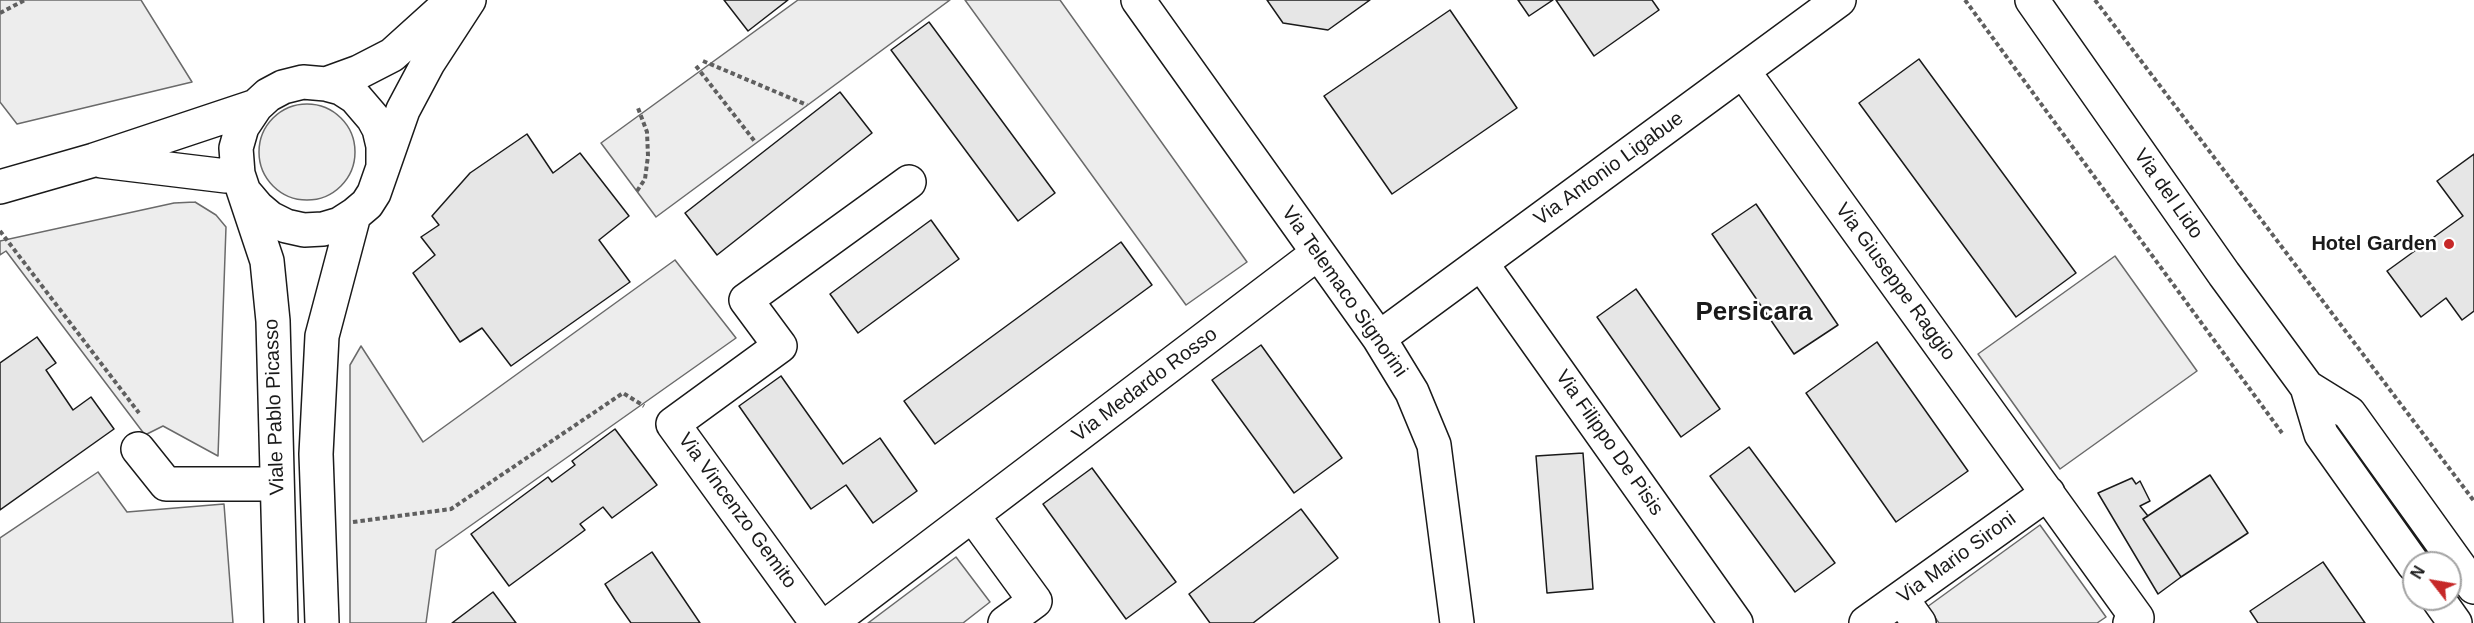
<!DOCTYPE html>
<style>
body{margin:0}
#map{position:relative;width:2474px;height:623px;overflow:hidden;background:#fff;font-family:Helvetica,sans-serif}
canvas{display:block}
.north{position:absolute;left:2402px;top:551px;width:60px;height:60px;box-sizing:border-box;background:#fff;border:2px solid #a3a3a3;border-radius:50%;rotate:301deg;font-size:16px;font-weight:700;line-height:24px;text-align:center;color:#1a1a1a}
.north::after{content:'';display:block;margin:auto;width:21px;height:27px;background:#c62828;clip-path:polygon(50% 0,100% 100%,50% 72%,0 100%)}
</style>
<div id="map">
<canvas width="2474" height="623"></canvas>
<div class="north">N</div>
</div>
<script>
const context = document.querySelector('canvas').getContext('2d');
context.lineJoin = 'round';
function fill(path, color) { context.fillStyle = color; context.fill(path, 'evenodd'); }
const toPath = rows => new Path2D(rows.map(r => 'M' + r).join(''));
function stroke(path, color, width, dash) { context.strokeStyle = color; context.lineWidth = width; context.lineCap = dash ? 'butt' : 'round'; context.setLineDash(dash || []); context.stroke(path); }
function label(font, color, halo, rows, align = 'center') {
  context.font = font + ' Helvetica,sans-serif'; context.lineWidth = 4.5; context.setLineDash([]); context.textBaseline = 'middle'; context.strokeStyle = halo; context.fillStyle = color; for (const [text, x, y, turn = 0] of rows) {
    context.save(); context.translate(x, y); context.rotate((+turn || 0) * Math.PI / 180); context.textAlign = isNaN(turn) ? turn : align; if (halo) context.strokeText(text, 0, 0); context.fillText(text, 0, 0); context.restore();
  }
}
const green = toPath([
 [0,0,141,0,192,82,17,124,0,102,0,0],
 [798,0,950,0,656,217,601,143,798,0],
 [965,0,1060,0,1247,262,1186,305,965,0],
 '259 152a48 48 0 1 1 96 0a48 48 0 1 1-96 0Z',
 [195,202,216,215,226,227,218,456,163,426,145,435,6,251,0,255,0,241,174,203,195,202],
 [2115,256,2197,371,2060,469,1978,354,2115,256],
 [675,260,736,338,436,550,426,623,350,623,350,365,361,346,423,442,675,260],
 [98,472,127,512,224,504,233,623,0,623,0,538,98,472],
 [2040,525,2106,617,2097,623,1939,623,1927,607,2040,525],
 [956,557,990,602,963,623,868,623,956,557]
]);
fill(green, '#ededed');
stroke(green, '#6a6a6a', 1.5);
const building = toPath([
 [724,0,788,0,748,31,724,0],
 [1267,0,1370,0,1328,30,1283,23,1267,0],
 [1518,0,1553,0,1529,16,1518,0],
 [1556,0,1652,0,1659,10,1594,56,1556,0],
 [1450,10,1517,108,1392,194,1324,96,1450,10],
 [929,22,1055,193,1018,221,891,50,929,22],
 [1919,59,2076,273,2016,317,1859,103,1919,59],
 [840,92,872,133,717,255,685,213,840,92],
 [527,134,553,173,580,153,629,216,599,240,630,282,511,366,482,328,460,342,413,273,435,255,421,237,439,225,432,216,470,173,527,134],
 [2474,154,2474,311,2462,320,2446,298,2421,317,2387,271,2463,216,2437,181,2474,154],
 [1756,204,1838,325,1794,354,1712,234,1756,204],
 [931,220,959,259,858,333,830,294,931,220],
 [1121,242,1152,285,935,444,904,401,1121,242],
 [1636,289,1720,409,1681,437,1597,317,1636,289],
 [37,337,56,363,46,370,73,410,91,397,114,429,0,510,0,363,37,337],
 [1877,342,1968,471,1896,522,1806,393,1877,342],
 [1261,345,1342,458,1294,493,1212,380,1261,345],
 [781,376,843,464,880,438,917,491,873,523,846,485,811,509,739,406,781,376],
 [615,429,657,485,612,518,603,507,580,524,585,530,509,586,471,534,548,477,552,482,575,465,572,461,615,429],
 [1749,447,1835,563,1795,592,1710,476,1749,447],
 [1583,453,1593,589,1547,593,1536,456,1583,453],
 [1092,468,1176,582,1126,619,1043,504,1092,468],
 [2210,475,2248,533,2181,577,2143,519,2210,475],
 [2132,478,2136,484,2140,481,2150,501,2140,506,2148,516,2143,519,2181,577,2158,594,2098,493,2132,478],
 [1301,509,1338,558,1253,623,1210,623,1189,594,1301,509],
 [652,552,700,623,631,623,615,600,605,584,652,552],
 [2323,562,2365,623,2258,623,2250,611,2323,562],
 [493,592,516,623,452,623,493,592]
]);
fill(building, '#e6e6e6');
stroke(building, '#1a1a1a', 1.5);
const minor = toPath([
 [1138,0,1379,338,1412,392,1434,445,1457,623],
 [1743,71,2137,618,2130,623],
 [326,84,359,72,392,55,453,0],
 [102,161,226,176,238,174],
 [0,187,94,160,256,106],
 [246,194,257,207,270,218,286,226,304,230,323,229,340,224,354,215,367,204,374,193,403,110,428,63,469,0],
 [1481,263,1736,623],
 [1379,338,1839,0],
 [138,449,166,484,277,484],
 [973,516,1035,601,1005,623],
 [1901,598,1919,623],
 [281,623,273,321,267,261,238,174,236,148,242,127,256,106,268,95,283,87,303,82,326,84,341,88,355,97,373,118,379,129,383,146,383,164],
 [322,623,316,454,322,336,354,215],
 [817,623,673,424,780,346,746,300,909,182],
 [830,623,1318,253],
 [1866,623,2048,493]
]);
const major = toPath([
 [2032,0,2224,274,2307,387,2321,434,2414,565],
 [2307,387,2349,413,2474,587],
 [2438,599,2455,623]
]);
stroke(minor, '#1a1a1a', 36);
stroke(major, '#1a1a1a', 36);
stroke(toPath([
 [1965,0,2282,433],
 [2095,0,2474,501],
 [0,13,25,0],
 [703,61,807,105],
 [696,66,756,143],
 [637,191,645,179,648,156,647,132,638,108],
 [0,231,139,413],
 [353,522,451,509,623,393,644,406]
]), '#5f5f5f', 4, [4.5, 3]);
stroke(minor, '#fff', 33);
stroke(major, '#fff', 33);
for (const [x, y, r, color] of [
 [2449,244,6,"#c62828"]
]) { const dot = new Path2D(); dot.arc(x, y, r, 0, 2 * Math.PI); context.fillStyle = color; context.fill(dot); stroke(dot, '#fff', 2); }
label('20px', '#1a1a1a', '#fff', [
 ["Via Antonio Ligabue",1609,169,-36],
 ["Via del Lido",2168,194,55],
 ["Via Giuseppe Raggio",1895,282,54],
 ["Via Telemaco Signorini",1344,292,55],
 ["Via Medardo Rosso",1145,385,-37],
 ["Viale Pablo Picasso",275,407,-92],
 ["Via Filippo De Pisis",1609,443,55],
 ["Via Vincenzo Gemito",737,511,54],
 ["Via Mario Sironi",1957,558,-36]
]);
label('bold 20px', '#1a1a1a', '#fff', [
 ["Hotel Garden",2437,244]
], 'right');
label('bold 26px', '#1a1a1a', '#fff', [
 ["Persicara",1754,313]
]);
</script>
